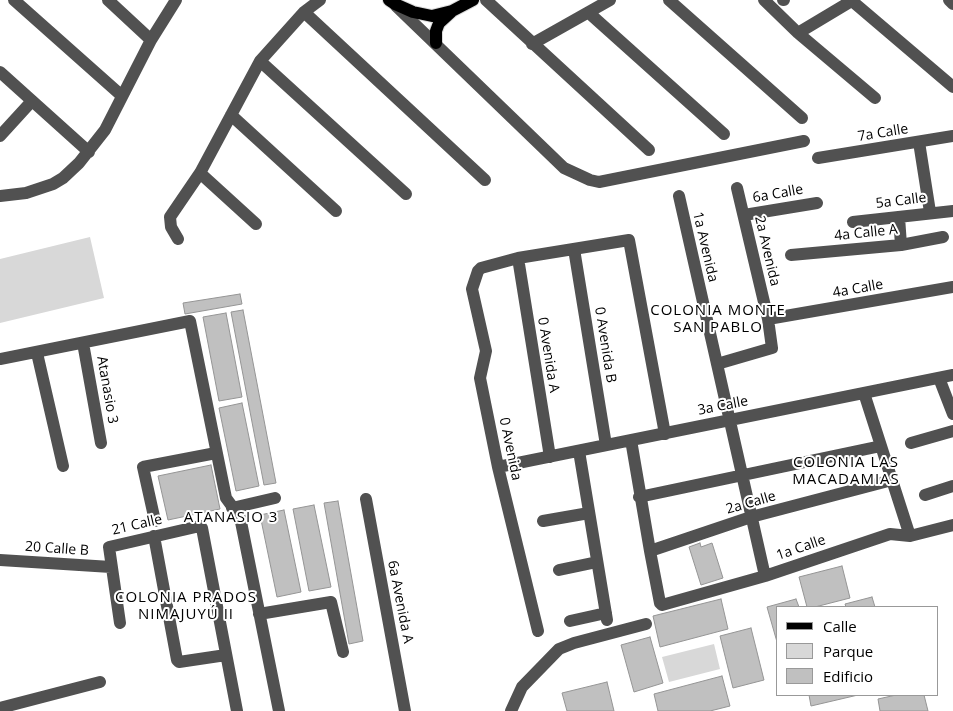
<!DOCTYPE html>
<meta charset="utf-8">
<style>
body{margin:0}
#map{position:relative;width:953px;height:711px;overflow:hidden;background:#fff;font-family:"Open Sans",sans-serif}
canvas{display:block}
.legend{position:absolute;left:776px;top:606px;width:162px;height:90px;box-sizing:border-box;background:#fff;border:1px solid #999;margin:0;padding:6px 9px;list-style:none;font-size:15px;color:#000}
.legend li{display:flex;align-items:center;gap:10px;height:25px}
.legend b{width:25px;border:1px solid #999}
</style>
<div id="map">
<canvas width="953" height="711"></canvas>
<ul class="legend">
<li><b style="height:6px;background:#000"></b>Calle</li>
<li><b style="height:14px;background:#d8d8d8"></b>Parque</li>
<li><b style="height:14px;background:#c0c0c0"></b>Edificio</li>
</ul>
</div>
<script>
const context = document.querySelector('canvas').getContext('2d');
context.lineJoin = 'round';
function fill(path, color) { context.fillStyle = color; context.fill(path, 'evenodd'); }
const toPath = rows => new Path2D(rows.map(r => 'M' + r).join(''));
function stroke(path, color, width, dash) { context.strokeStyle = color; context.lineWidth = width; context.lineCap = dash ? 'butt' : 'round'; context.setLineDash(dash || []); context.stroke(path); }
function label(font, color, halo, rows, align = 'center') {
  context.font = font + ' "Open Sans",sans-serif'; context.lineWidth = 4; context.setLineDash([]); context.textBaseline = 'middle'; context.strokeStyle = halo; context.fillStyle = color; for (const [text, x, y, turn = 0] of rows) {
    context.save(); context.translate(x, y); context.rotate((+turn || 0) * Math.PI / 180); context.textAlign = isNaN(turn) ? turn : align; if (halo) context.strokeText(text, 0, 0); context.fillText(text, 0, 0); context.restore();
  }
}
fill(toPath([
 [90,237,104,298,0,323,0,259],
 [714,644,720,669,669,682,662,657]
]), '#d8d8d8');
const building = toPath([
 [240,294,242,304,185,314,183,303,240,294],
 [243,310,276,483,264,485,231,312,243,310],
 [226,313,242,397,219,401,203,317,226,313],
 [242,403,259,486,236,491,219,408,242,403],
 [211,465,220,509,168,520,158,476,211,465],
 [338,501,363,641,349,644,324,503,338,501],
 [314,505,331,587,309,591,293,509,314,505],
 [284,510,301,592,277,597,260,515,284,510],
 [700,543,701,547,712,543,723,578,701,585,689,547,700,543],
 [842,566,850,598,815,607,807,607,799,577,842,566],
 [872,597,875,607,846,607,845,604,872,597],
 [721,599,728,629,660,647,653,616,721,599],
 [796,599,799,607,777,607,777,642,767,607,796,599],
 [751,628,764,680,733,688,720,636,751,628],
 [650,637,663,683,634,692,621,645,650,637],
 [722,676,730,706,710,711,658,711,654,694,722,676],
 [607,682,614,711,567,711,562,693,607,682],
 [809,695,858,695,811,706,809,695],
 [896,695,924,695,928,711,880,711,878,699,896,695]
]);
fill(building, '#c0c0c0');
stroke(building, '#959595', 1);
const major = toPath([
 [389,0,395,4,413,12,432,16,452,11,473,0],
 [436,43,436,31,439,23,451,12]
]);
stroke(major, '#dbdbdb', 14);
stroke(toPath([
 [14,0,122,96],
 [108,0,151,40],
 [486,0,649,150],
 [669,0,802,118],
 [764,0,798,33,875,98],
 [783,0,784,0],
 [949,0,953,4],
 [852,1,953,87],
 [396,6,564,168,590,180,599,182,804,141],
 [304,12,485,180],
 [589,13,724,134],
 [798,33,853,0],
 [532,44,610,0],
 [260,61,406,194],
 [0,72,89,152],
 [231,115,336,211],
 [0,136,31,102],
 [919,142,930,212],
 [818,158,953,136],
 [200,173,256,224],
 [0,196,26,193,53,184,63,178,79,163,105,130,151,40,176,0],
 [679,196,765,576],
 [744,215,817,203],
 [899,217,901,245],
 [853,222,953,211],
 [178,239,171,227,170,217,200,173,260,61,304,12,320,0],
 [574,249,606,445],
 [791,255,901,245,943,237],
 [518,258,550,457],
 [768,319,953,287],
 [83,343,101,443],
 [37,353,63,466],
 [0,359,190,321,226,498,240,517,279,711],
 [717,364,772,348,768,319,737,188],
 [939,378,953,414],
 [864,393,910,536],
 [631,440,650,551,660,603,662,605,765,576,890,534,910,536,953,525],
 [911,443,953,431],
 [579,451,607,620],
 [498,467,953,375],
 [925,495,953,486],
 [639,497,881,446],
 [366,499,405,711],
 [232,508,275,498],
 [155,521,143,467,216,453],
 [543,521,589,513],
 [154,536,177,660,179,662,226,655],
 [650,551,751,517,892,480],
 [0,560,111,567],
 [559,570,597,562],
 [259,614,331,602,343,652],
 [570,621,606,613],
 [120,623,109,547,200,526,202,528,237,711],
 [538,631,498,467,480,378,486,351,472,289,478,271,481,268,518,258,629,240,665,434],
 [0,708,100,682],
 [511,711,522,687,559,649,574,643,646,624]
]), '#515151', 12);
stroke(major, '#000', 12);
label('14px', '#000', '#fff', [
 ["7a Calle",883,133,-9],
 ["6a Calle",778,194,-10],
 ["5a Calle",901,201,-7],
 ["4a Calle A",866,233,-6],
 ["1a Avenida",705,247,77],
 ["2a Avenida",767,251,77],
 ["4a Calle",858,289,-10],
 ["0 Avenida B",605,345,81],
 ["0 Avenida A",548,355,81],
 ["Atanasio 3",107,390,80],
 ["3a Calle",723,406,-11],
 ["0 Avenida",510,449,78],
 ["2a Calle",751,503,-16],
 ["21 Calle",137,525,-13],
 ["1a Calle",801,548,-19],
 ["20 Calle B",57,549,4],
 ["6a Avenida A",400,602,79]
]);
context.letterSpacing = '1px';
label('15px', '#000', '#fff', [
 ["COLONIA MONTE",718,311],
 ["SAN PABLO",718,328],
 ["COLONIA LAS",846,463],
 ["MACADAMIAS",846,480],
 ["ATANASIO 3",231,518],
 ["COLONIA PRADOS",186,598],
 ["NIMAJUYÚ II",186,615]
]);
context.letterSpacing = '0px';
</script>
